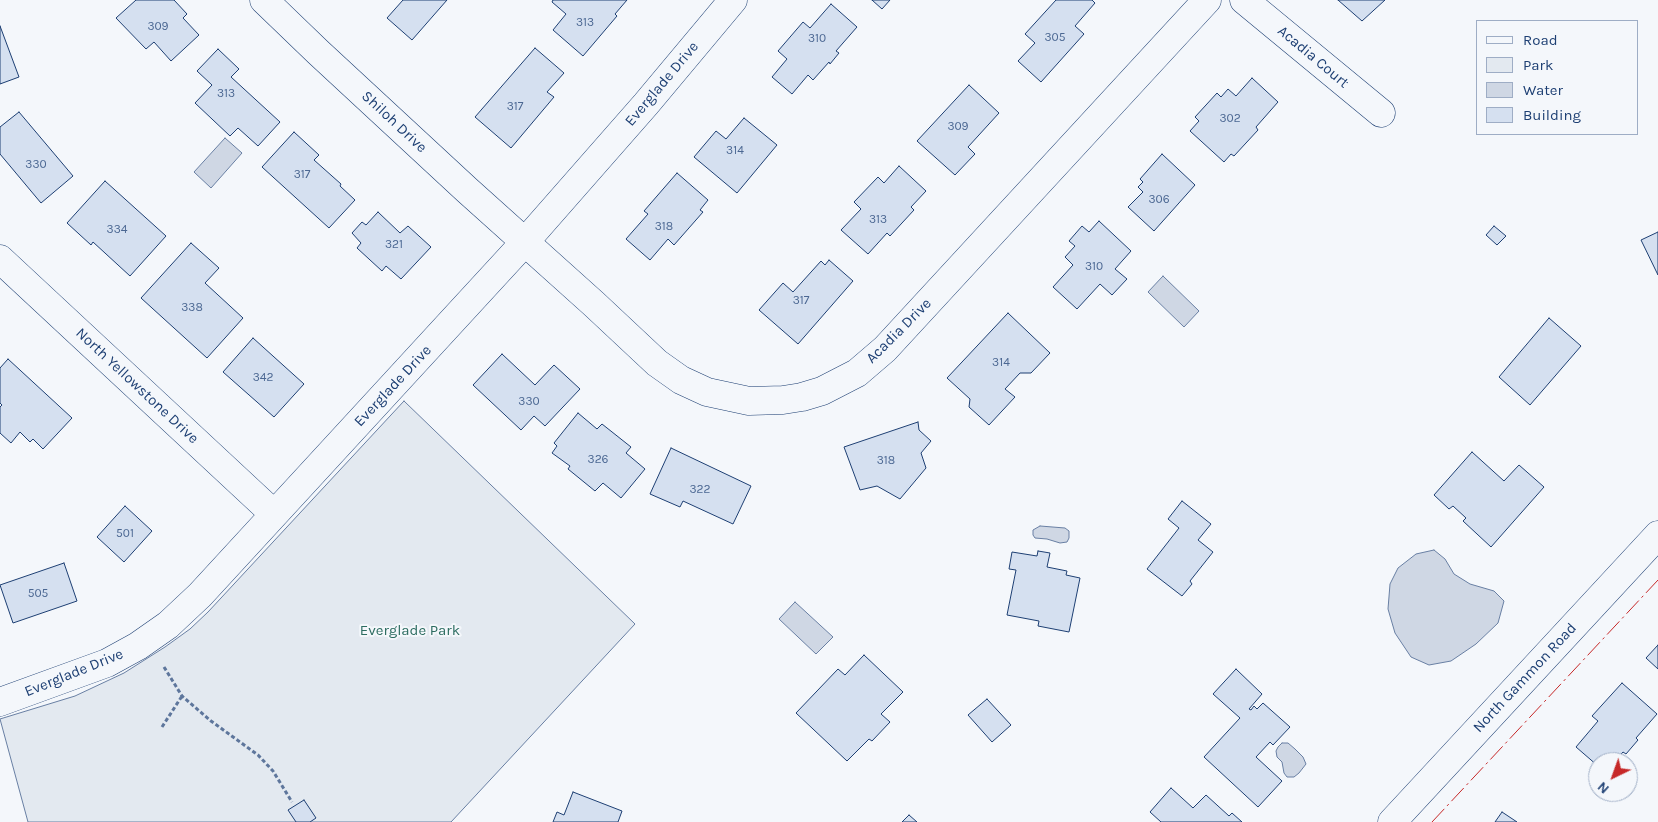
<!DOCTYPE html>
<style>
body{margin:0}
#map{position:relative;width:1658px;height:822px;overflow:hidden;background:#f4f7fb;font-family:Karla,sans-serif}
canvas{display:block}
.legend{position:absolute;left:1476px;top:20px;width:162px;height:115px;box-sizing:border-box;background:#f4f7fb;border:1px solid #9eadc5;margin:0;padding:6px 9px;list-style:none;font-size:15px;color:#1d3f73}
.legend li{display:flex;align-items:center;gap:10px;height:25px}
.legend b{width:25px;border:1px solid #9eadc5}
.north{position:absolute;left:1588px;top:752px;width:50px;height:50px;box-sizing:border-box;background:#f4f7fb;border:1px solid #9eadc5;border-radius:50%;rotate:222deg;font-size:14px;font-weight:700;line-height:20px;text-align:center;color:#1d3f73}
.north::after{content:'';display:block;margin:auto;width:18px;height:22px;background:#c62828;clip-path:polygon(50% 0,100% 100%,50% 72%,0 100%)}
</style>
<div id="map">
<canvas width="1658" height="822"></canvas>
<ul class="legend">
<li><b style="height:6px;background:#f4f7fb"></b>Road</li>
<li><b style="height:14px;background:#e3e9f0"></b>Park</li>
<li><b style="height:14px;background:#cfd7e4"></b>Water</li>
<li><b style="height:14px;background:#d5e0f0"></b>Building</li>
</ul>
<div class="north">N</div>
</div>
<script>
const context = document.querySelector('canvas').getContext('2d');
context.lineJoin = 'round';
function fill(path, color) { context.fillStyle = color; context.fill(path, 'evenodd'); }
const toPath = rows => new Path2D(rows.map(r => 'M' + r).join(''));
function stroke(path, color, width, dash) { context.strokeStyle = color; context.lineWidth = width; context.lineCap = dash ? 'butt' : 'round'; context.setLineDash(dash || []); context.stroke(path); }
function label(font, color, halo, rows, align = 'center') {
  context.font = font + ' Karla,sans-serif'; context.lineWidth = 4; context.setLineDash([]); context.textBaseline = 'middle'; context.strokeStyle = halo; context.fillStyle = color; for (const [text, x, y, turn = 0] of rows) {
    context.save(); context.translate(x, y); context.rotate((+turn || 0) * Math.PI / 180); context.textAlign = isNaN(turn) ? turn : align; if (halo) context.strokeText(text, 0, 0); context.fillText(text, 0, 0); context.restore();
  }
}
const green = toPath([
 [404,401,635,624,451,822,28,822,0,719,75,696,124,673,165,647,190,629,208,612,404,401]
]);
fill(green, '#e3e9f0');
stroke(green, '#687fa3', 1);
const water = toPath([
 [225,138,242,153,211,188,194,172,225,138],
 [1163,276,1199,311,1184,327,1148,292,1163,276],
 [1040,526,1065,528,1069,531,1069,538,1067,542,1060,543,1047,539,1035,538,1033,535,1033,530,1040,526],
 [1434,550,1445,559,1454,574,1470,584,1494,591,1504,601,1498,623,1476,644,1451,661,1429,665,1411,657,1395,633,1388,609,1390,584,1398,568,1416,554,1434,550],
 [795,602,833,637,816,654,779,619,795,602],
 [1282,743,1288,743,1295,749,1303,757,1306,764,1299,773,1294,777,1287,777,1284,773,1282,762,1277,757,1276,751,1278,747,1282,743]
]);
fill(water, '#cfd7e4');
stroke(water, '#687fa3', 1);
const building = toPath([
 [136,0,174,0,187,14,183,18,199,35,171,61,154,42,146,49,116,18,136,0],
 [403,0,447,0,412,40,387,18,403,0],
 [553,0,627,0,615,14,617,16,583,56,553,30,566,14,552,2,553,0],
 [872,0,890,0,882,9,872,0],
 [1056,0,1092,0,1095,3,1075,26,1084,34,1041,82,1018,61,1035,43,1025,34,1056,0],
 [1338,0,1385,0,1362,21,1338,0],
 [831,4,857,27,836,51,839,53,830,64,829,62,813,80,808,75,792,94,772,77,787,59,778,51,803,22,810,28,831,4],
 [0,26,19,77,0,84,0,26],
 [535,48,564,73,547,92,554,97,511,148,475,117,535,48],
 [218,49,239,69,231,77,280,122,258,146,238,128,230,136,195,103,212,85,197,71,218,49],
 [1252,78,1278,102,1256,127,1258,130,1234,156,1231,154,1224,162,1190,131,1199,121,1195,117,1217,93,1221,97,1228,89,1236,96,1252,78],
 [969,85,999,113,968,147,975,154,955,175,917,141,969,85],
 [19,112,73,176,41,203,0,154,0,127,19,112],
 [744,118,777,145,737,193,694,157,716,131,726,139,744,118],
 [294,132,319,155,314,160,341,184,340,186,355,200,329,228,262,167,294,132],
 [1162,154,1195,185,1154,231,1128,207,1143,192,1138,187,1143,182,1140,179,1162,154],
 [899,166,926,191,911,207,914,210,890,236,887,233,868,254,841,230,861,209,854,202,878,177,884,183,899,166],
 [677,173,708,200,700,210,703,212,674,245,668,239,650,260,626,239,648,214,644,211,677,173],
 [105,181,166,236,130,276,93,242,91,245,67,223,105,181],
 [378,212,400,233,408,226,431,247,401,279,386,266,382,271,357,248,361,243,352,233,362,222,366,225,378,212],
 [1099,221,1131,251,1115,269,1127,279,1112,295,1100,284,1077,309,1053,287,1073,265,1065,257,1075,246,1069,241,1082,226,1089,232,1099,221],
 [1494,226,1506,236,1497,245,1486,235,1494,226],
 [1658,232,1658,275,1641,240,1658,232],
 [191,243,219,268,205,283,243,318,207,358,141,298,191,243],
 [829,260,853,281,798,344,759,310,783,283,793,292,821,261,825,265,829,260],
 [1008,313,1050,353,1031,373,1020,373,1005,389,1015,397,989,425,969,407,970,399,947,378,1008,313],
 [1549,318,1581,346,1530,405,1499,377,1549,318],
 [253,338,304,384,274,417,223,372,253,338],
 [502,354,535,385,554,365,580,389,545,426,534,416,521,430,473,385,502,354],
 [8,359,72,418,43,449,33,439,30,442,20,432,11,443,0,433,0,407,2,405,0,403,0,368,8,359],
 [578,413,597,429,602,424,631,447,626,453,645,469,621,498,603,483,595,491,568,469,570,466,552,453,557,446,554,443,578,413],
 [918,422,919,430,931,441,921,453,926,468,900,499,877,486,860,490,844,447,918,422],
 [671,448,751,486,733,524,683,501,680,507,650,494,671,448],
 [1472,452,1504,481,1519,465,1544,487,1491,547,1463,521,1466,518,1453,506,1449,509,1434,495,1472,452],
 [1182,501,1211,524,1198,540,1213,552,1190,581,1192,584,1182,596,1147,569,1179,528,1168,519,1182,501],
 [125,506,152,531,124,562,97,537,125,506],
 [1038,551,1050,553,1047,567,1067,571,1066,575,1080,578,1069,632,1038,626,1039,621,1007,615,1016,570,1009,569,1012,552,1037,556,1038,551],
 [64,563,77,601,13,623,0,585,64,563],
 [1658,645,1658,669,1646,658,1658,645],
 [864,655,903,692,881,714,890,722,872,741,869,739,847,761,796,713,838,669,845,675,864,655],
 [1236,669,1262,694,1249,709,1251,710,1254,706,1257,709,1263,703,1290,727,1273,745,1270,742,1256,757,1282,781,1258,807,1204,757,1240,718,1213,694,1236,669],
 [1622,683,1657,714,1636,738,1638,740,1626,754,1623,752,1614,762,1598,762,1598,766,1576,747,1598,721,1592,716,1622,683],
 [987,699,1011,725,992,742,968,715,987,699],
 [1171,788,1193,808,1206,795,1229,816,1232,813,1242,822,1161,822,1150,812,1171,788],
 [573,792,622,811,618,822,553,822,557,812,564,815,573,792],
 [304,800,316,818,310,822,296,822,288,810,304,800],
 [1502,812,1517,822,1495,822,1502,812],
 [909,815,917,822,902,822,909,815]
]);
fill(building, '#d5e0f0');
stroke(building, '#1d3f73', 1);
const minor = toPath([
 [264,0,318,52,467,190,594,304,657,363,681,380,707,392,749,401,783,400,802,397,822,391,857,373,885,349,1207,0],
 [1244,0,1381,113],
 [0,259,274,514],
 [0,702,107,663,138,646,168,625,200,595,524,243,646,104,733,0]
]);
const major = toPath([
 [1392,822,1658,535]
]);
stroke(minor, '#1d3f73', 29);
stroke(major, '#1d3f73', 29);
stroke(toPath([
 [164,667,182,696,211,721,258,755,273,771,292,802],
 [162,727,182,696]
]), '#5e769c', 3, [4, 2.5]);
stroke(minor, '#f4f7fb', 28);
stroke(major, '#f4f7fb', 28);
stroke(toPath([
 [1432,822,1658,580]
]), '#c62828', 1, [18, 4, 2.5, 4]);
label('12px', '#4b6792', null, [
 ["313",585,23],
 ["309",158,27],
 ["305",1055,38],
 ["310",817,39],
 ["313",226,94],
 ["317",515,107],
 ["302",1230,119],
 ["309",958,127],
 ["314",735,151],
 ["330",36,165],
 ["317",302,175],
 ["306",1159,200],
 ["313",878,220],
 ["318",664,227],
 ["334",117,230],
 ["321",394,245],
 ["310",1094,267],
 ["317",801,301],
 ["338",192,308],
 ["314",1001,363],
 ["342",263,378],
 ["330",529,402],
 ["326",598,460],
 ["318",886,461],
 ["322",700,490],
 ["501",125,534],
 ["505",38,594]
]);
label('15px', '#1d3f73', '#f4f7fb', [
 ["Acadia Court",1313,57,40],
 ["Everglade Drive",662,84,-50],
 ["Shiloh Drive",394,122,43],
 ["Acadia Drive",899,331,-45],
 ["North Yellowstone Drive",137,386,43],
 ["Everglade Drive",393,386,-47],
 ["Everglade Drive",74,673,-22],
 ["North Gammon Road",1525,678,-47]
]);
label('15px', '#2c6c60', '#f4f7fb', [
 ["Everglade Park",410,631]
]);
</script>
